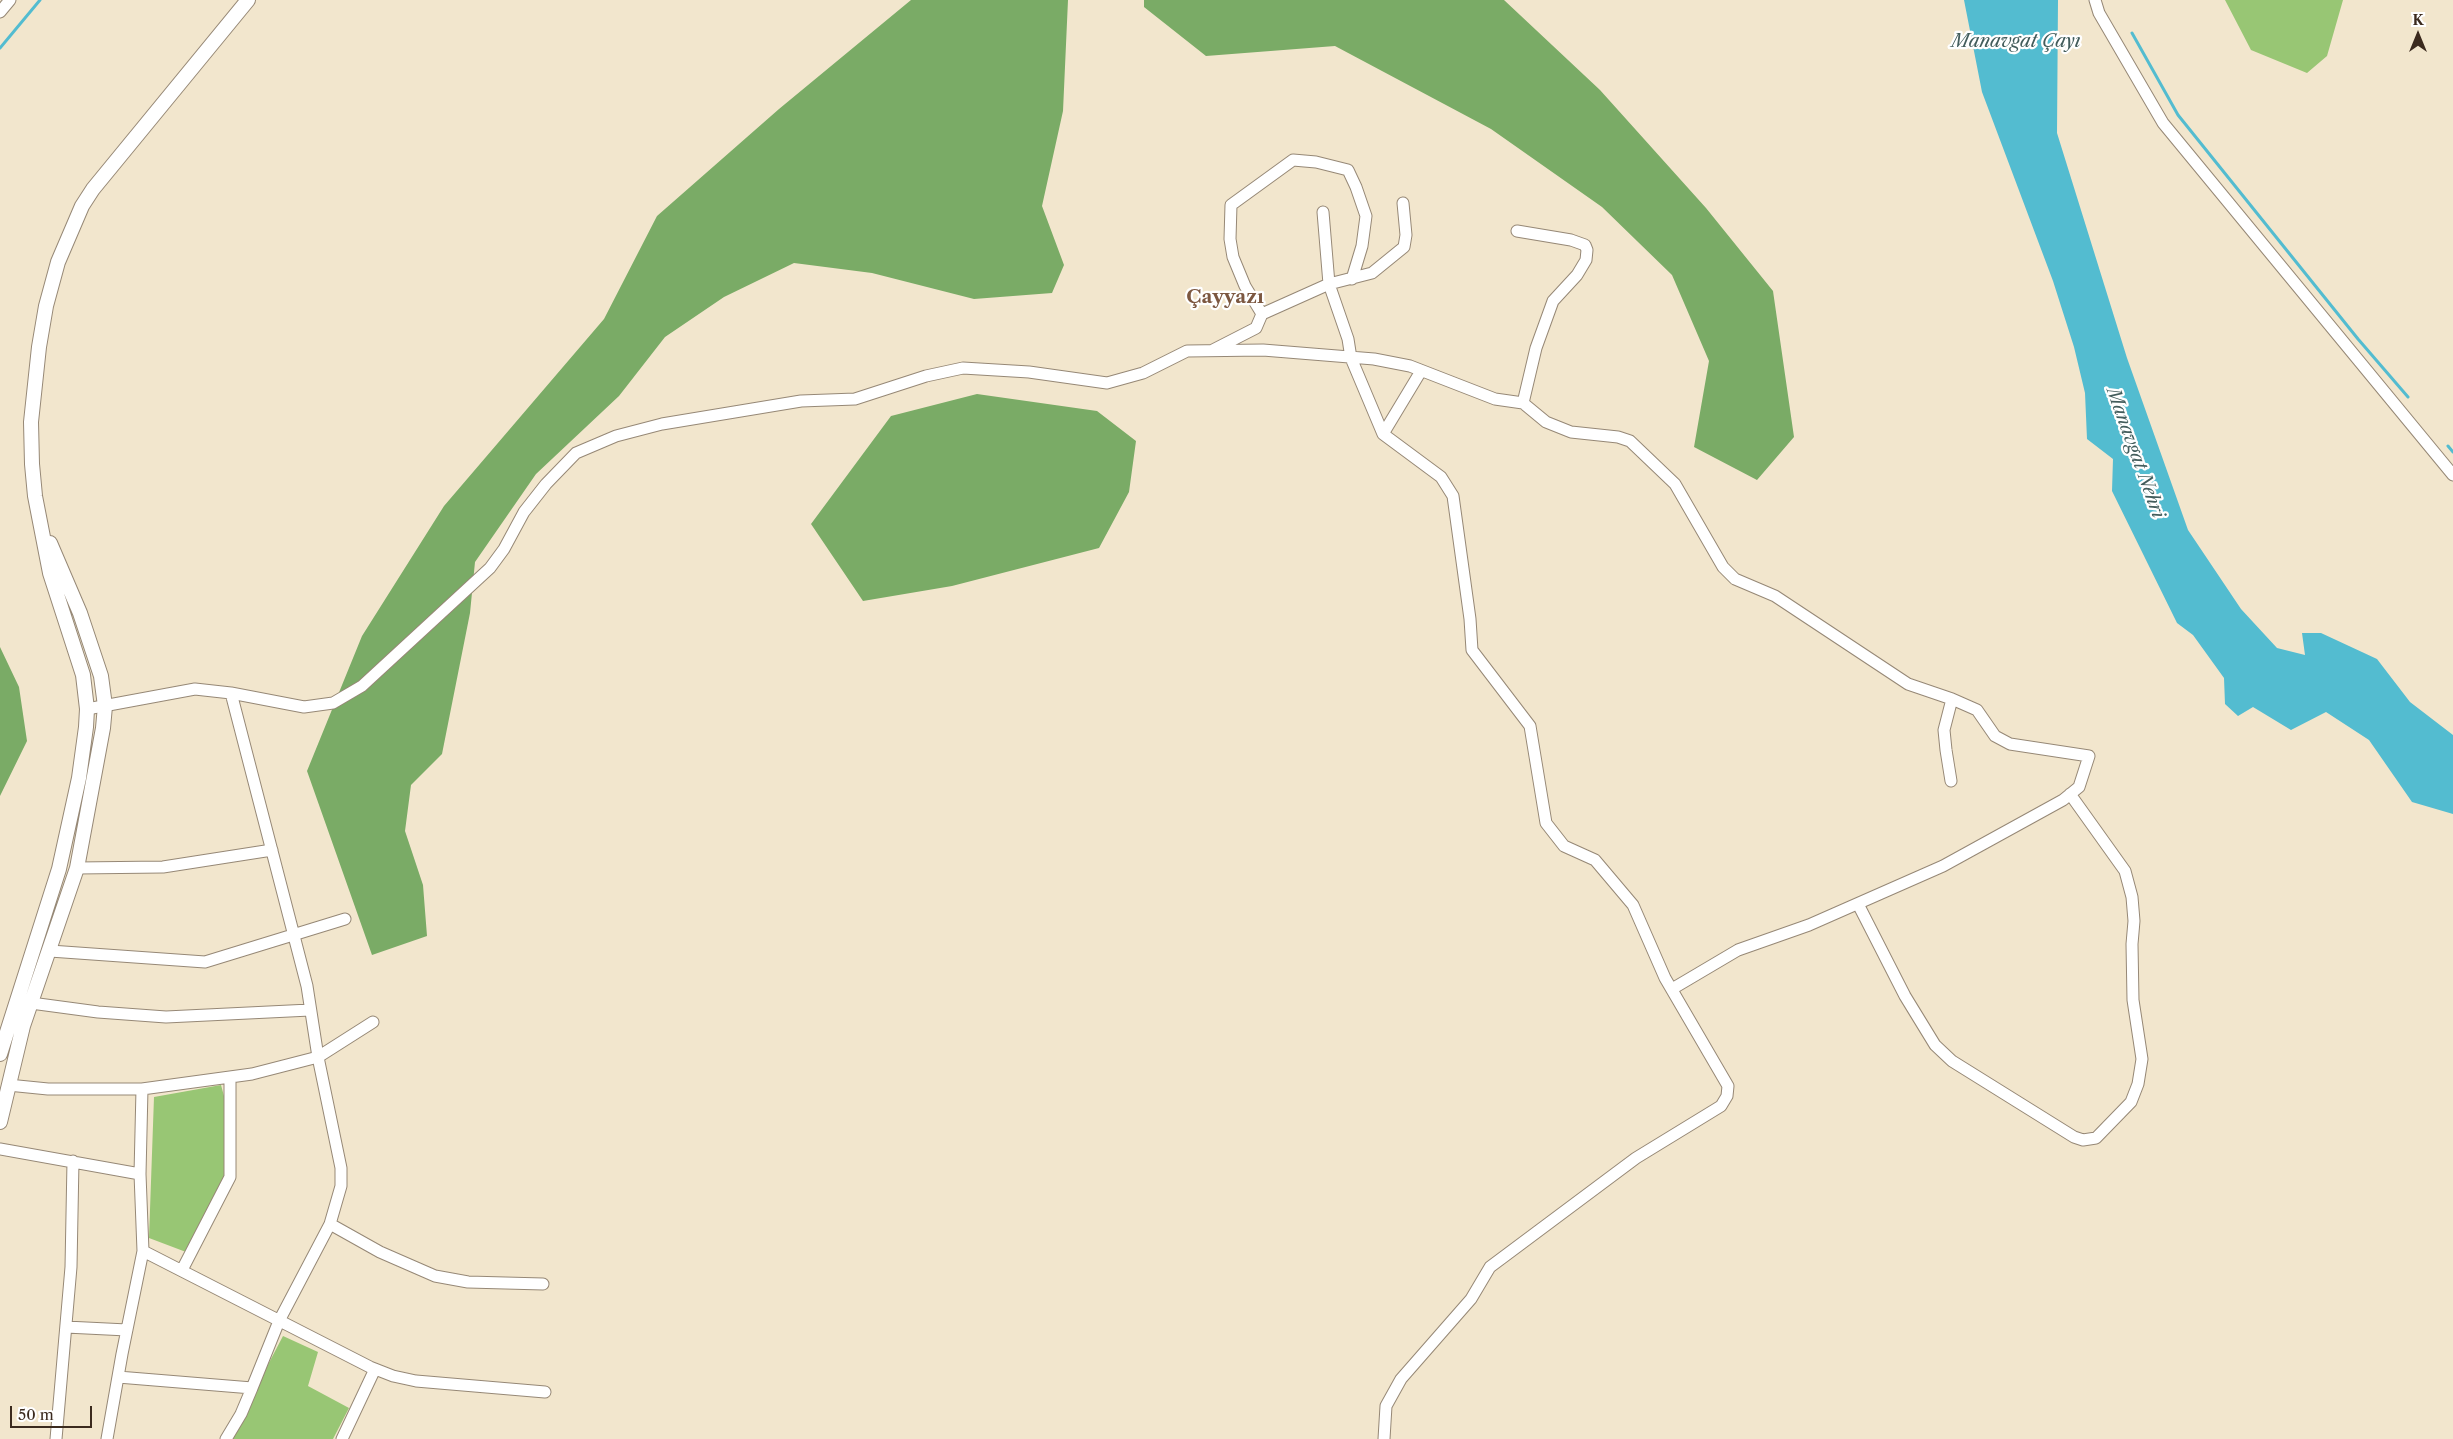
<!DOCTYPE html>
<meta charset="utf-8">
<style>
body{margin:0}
#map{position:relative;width:2453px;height:1439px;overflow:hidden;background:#f2e6cd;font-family:"Libre Caslon Text",serif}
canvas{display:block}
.north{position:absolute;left:2393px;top:10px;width:50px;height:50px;-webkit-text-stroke:4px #fff;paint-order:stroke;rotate:0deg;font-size:14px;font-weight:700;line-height:20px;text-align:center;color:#3b2a1e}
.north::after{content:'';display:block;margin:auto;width:18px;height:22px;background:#3b2a1e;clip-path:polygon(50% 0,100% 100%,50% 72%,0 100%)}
.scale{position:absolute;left:10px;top:1406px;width:82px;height:22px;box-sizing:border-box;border:2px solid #3b2a1e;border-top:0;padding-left:6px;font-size:15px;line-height:18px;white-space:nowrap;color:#3b2a1e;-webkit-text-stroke:4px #fff;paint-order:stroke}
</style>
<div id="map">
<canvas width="2453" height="1439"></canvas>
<div class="north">K</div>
<div class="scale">50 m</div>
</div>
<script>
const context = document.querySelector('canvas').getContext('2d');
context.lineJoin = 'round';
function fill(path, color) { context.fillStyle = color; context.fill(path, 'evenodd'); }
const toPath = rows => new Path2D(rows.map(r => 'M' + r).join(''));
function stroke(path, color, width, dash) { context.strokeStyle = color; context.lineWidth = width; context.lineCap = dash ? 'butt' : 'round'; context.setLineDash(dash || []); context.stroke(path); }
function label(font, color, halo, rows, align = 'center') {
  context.font = font + ' "Libre Caslon Text",serif'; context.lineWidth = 4.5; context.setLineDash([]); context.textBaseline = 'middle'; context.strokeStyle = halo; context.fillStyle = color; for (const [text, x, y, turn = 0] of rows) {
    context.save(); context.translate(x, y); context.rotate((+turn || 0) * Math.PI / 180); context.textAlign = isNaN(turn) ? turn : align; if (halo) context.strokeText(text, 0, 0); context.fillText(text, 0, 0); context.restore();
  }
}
fill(toPath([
 [2225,0,2343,0,2327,56,2307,73,2251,50],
 [221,1085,224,1096,226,1177,186,1252,149,1238,154,1097],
 [283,1336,318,1352,308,1386,349,1408,333,1439,229,1439]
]), '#98c674');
fill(toPath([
 [911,0,1068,0,1063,111,1042,206,1064,265,1052,293,974,299,872,273,794,263,724,297,665,337,619,396,536,474,475,562,470,613,442,754,411,785,405,831,423,885,427,936,372,955,307,771,362,636,444,506,604,319,657,216,779,109],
 [1144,0,1504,0,1600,90,1706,208,1773,291,1794,437,1757,480,1694,447,1709,361,1672,275,1602,207,1491,129,1335,46,1206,56,1144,7],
 [977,394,1097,411,1136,441,1129,492,1099,548,952,586,863,601,811,524,891,416],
 [0,647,19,687,27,741,0,796]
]), '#7aab66');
fill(toPath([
 [1964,0,2058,0,2057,133,2127,358,2188,530,2241,609,2277,648,2305,655,2302,633,2321,633,2377,659,2410,702,2453,735,2453,814,2412,802,2369,740,2326,712,2291,730,2253,707,2238,716,2225,704,2224,678,2193,635,2177,623,2112,491,2113,459,2087,439,2085,393,2074,347,2053,281,1982,92]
]), '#53bcd0');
stroke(toPath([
 [2132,33,2178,115,2358,339,2408,397],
 [0,48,40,0],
 [2448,446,2453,452]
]), '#53bcd0', 3);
const minor = toPath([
 [2095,0,2099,13,2163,123,2453,475],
 [0,12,10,0],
 [1323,212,1329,284,1348,339,1351,358,1383,434,1441,477,1453,496,1470,619,1472,650,1530,726,1546,823,1564,846,1595,860,1633,905,1665,978,1728,1086,1727,1096,1721,1106,1636,1158,1490,1267,1471,1299,1401,1379,1386,1406,1384,1439],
 [1262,314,1245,286,1233,257,1230,239,1231,205,1293,160,1316,162,1348,170,1356,187,1366,216,1362,246,1352,279],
 [1213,350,1256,328,1262,314,1329,284,1372,273,1404,247,1406,235,1403,203],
 [1523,403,1546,422,1571,432,1618,437,1630,441,1675,484,1723,567,1735,579,1775,596,1908,684,1952,699,1977,710,1995,736,2010,744,2089,756,2079,787,2063,800,1943,866,1809,925,1738,950,1672,989],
 [1383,434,1421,371],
 [231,693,307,986,318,1057,341,1168,341,1186,330,1224,279,1321,252,1388],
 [87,709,195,689,231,693,304,707,333,703,362,686,490,568,504,549,524,512,546,484,576,453,616,436,662,424,801,401,855,399,926,376,963,368,1029,372,1107,383,1143,373,1187,351,1263,350,1374,359,1410,366,1495,399,1523,403,1536,348,1553,301,1577,275,1586,260,1587,250,1585,245,1571,240,1517,231],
 [1951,781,1946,750,1944,730,1952,699],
 [77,868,163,867,272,850],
 [1858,904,1905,996,1935,1045,1952,1061,2074,1137,2083,1140,2096,1138,2131,1102,2138,1084,2142,1059,2133,1000,2132,944,2134,921,2132,897,2125,871,2070,794],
 [50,951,205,962,345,919],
 [31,1003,98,1012,166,1017,310,1010],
 [8,1085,48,1089,142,1089,140,1174,143,1251,122,1354,107,1439],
 [142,1089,252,1074,318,1057,373,1022],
 [0,1149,140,1174],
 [330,1224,380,1252,435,1276,468,1282,543,1284],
 [143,1251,370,1367,393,1376,416,1381,545,1392],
 [182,1270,230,1177,230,1078],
 [66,1327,127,1330],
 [118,1377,252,1388,241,1414,226,1439],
 [56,1439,71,1267,73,1161],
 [342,1439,375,1369]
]);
const tertiary = toPath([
 [0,1054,59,869,79,778,86,727,87,709,83,675,50,573,35,496,32,464,31,422,39,347,46,306,58,262,82,206,93,189,248,0],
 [0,1122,23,1026,77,868,103,728,105,706,101,676,80,613,50,543]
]);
stroke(minor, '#968876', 13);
stroke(tertiary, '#968876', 16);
stroke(minor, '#fff', 11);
stroke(tertiary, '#fff', 14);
label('italic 18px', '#435d5c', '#fff', [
 ["Manavgat Çayı",2016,42],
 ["Manavgat Nehri",2135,453,70]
]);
label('bold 19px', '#7c5740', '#fff', [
 ["Çayyazı",1225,298]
]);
</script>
